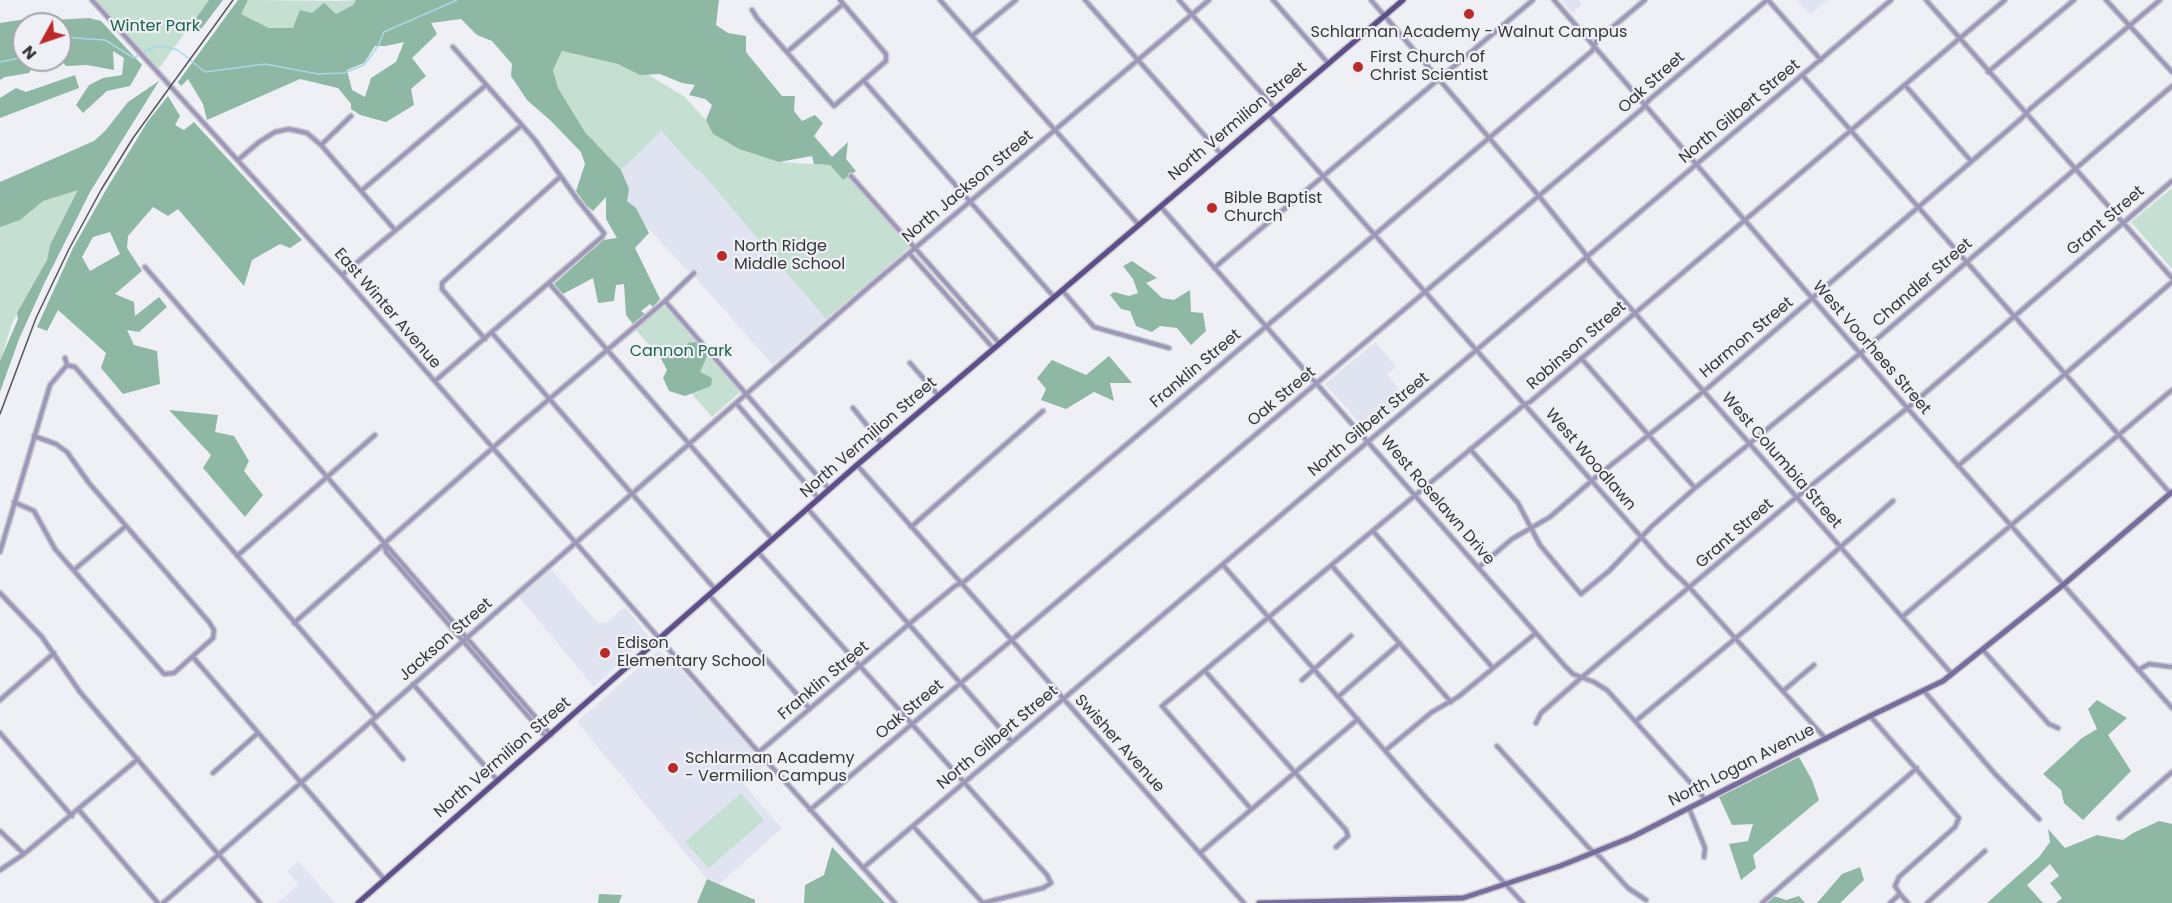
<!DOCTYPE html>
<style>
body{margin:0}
#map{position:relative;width:2172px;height:903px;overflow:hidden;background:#eef0f5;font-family:Poppins,sans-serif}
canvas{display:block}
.north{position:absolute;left:12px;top:12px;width:60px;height:60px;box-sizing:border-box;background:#eef0f5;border:2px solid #a4a6aa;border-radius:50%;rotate:230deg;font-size:16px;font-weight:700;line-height:24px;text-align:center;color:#363739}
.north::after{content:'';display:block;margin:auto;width:21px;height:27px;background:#b92a29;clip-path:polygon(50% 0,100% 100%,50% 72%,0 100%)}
</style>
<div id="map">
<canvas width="2172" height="903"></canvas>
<div class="north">N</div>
</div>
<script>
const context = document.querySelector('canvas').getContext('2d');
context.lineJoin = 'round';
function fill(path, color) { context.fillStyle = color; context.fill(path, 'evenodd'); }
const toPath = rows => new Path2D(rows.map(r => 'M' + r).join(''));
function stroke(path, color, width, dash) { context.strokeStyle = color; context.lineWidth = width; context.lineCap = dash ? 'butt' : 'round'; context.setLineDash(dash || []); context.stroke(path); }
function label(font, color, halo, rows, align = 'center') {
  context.font = font + ' Poppins,sans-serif'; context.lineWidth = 4.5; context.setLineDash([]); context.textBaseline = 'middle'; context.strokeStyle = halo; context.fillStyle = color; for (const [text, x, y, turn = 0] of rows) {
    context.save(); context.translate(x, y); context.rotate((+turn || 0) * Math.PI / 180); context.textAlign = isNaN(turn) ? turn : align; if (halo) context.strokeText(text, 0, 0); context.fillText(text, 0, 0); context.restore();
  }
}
fill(toPath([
 [1561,0,1578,0,1582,5,1572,13],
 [1797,0,1828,0,1810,15],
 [660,131,696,170,700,171,826,319,773,365,694,276,688,271,644,224,636,208,627,201,628,189,621,170],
 [1375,342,1396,367,1387,375,1408,399,1368,432,1325,384],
 [551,569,598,623,605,623,625,607,648,636,594,687,519,597],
 [659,651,674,662,766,765,744,785,782,828,719,884,707,879,577,722,656,652],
 [298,861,335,903,277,903,298,885,287,871]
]), '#e0e4f0');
fill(toPath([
 [91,0,209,0,157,71],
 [248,0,337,1,356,0,353,5,336,14,312,13,293,28,269,28,240,14],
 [562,51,618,64,647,74,685,97,706,120,713,134,739,149,779,162,830,165,843,180,848,177,910,247,826,319,700,171,696,170,661,131,621,170,585,132,558,88,553,70],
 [82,187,34,286,12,323,0,363,0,224,43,201],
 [2172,188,2172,269,2131,222],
 [661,307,667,307,739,390,739,393,712,417,635,329],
 [741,793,764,820,709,868,685,842]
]), '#c5e0d3');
fill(toPath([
 [209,0,223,0,198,33,193,22],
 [238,0,248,0,241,14,269,28,293,28,300,10,312,13,324,3,336,14,353,5,356,0,719,0,716,25,728,33,746,36,746,52,782,96,795,96,794,111,802,121,815,115,823,123,814,136,832,157,848,142,846,159,856,171,843,180,830,165,814,164,812,156,779,162,739,149,713,134,706,120,712,105,705,99,689,95,695,85,682,83,660,74,640,75,618,64,562,51,553,70,558,88,585,132,621,170,629,189,627,201,636,208,649,233,635,248,660,299,653,307,650,304,641,311,645,314,633,324,626,315,624,284,616,285,614,301,598,303,593,278,563,294,554,284,603,240,617,238,606,219,606,197,593,211,586,205,576,191,585,164,581,152,551,121,527,100,511,76,512,64,492,41,477,35,461,19,431,23,437,34,412,58,426,76,411,89,414,105,386,122,360,115,351,109,351,104,338,88,300,79,207,120,203,104,188,79,181,86,178,82],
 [404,42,396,62,371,78,365,97,352,90,347,70,364,63,375,46,386,46],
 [33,18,36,24,24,24,24,60,37,60,29,73,5,77,0,80,0,23],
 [89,18,101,21,142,65,130,86,107,91,83,113,76,105,89,85,103,78,122,75,124,58,113,51,114,70,87,65,66,66,60,59,60,24,49,24,53,20],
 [75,75,79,88,0,118,0,98,16,88,26,92],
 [159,81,90,192,44,284,19,339,0,392,0,361,18,319,17,313,47,260,50,245,78,190,43,201,20,220,0,227,0,182,94,141,105,131,128,102],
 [168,96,180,116,175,125,184,130,194,122,302,240,290,248,280,244,252,260,244,286,178,209,168,216,153,207,128,236,127,248,142,271,115,294,134,302,135,316,159,297,167,307,139,332,127,330,134,345,157,351,160,384,123,394,101,368,106,353,58,310,47,331,37,327,73,248,107,188,148,121],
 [110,232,120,254,90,271,82,257,93,237],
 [1132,261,1157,278,1146,283,1162,298,1174,300,1190,290,1191,312,1203,313,1206,331,1191,345,1177,328,1160,326,1152,332,1136,326,1130,311,1121,309,1110,295,1114,292,1129,296,1138,293,1133,279,1123,266],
 [697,342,708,354,700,372,712,378,711,386,685,396,669,391,663,378,667,370,660,357,665,353,683,357,688,343],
 [1109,356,1132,383,1110,383,1114,401,1094,392,1066,409,1041,400,1046,389,1037,378,1052,360,1086,375],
 [169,410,218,415,215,432,234,436,249,461,244,471,263,495,245,517,203,468,211,455],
 [2097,700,2127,718,2108,735,2131,771,2083,820,2064,803,2061,790,2043,774,2082,738,2097,729,2088,709],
 [1799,757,1812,780,1819,800,1753,855,1756,868,1741,880,1729,844,1748,841,1753,824,1732,825,1719,797],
 [2159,821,2172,824,2172,903,2056,903,2062,898,2050,883,2059,876,2050,864,2027,885,2043,903,1987,903,2039,857,2050,842,2048,829,2065,848,2097,835,2123,840,2133,833],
 [832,847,885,903,804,903,805,885,824,875],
 [1860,867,1864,880,1840,903,1817,903,1842,874],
 [707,879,755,900,755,903,697,903],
 [599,894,622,895,619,903,598,903],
 [1774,896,1786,900,1799,896,1805,903,1766,903]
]), '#8eb7a4');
stroke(toPath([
 [60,37,105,40,134,58,149,49,161,46,178,50,205,72,265,64,318,74,344,73,364,65,378,46,384,32,457,0],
 [0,62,24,57]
]), '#aad7e6', 1.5);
const street = toPath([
 [92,0,342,275,762,756,895,903],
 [940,0,1139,225],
 [1085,0,1221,154],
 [1179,0,1275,108],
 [1273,0,1328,63],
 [1371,0,1539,196,1584,252,1590,262,1952,674],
 [1554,0,1910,411,2172,708],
 [1768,0,1821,60],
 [1926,0,2172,278],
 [2106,0,2172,72],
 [752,10,757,18,834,106,886,61,886,54,840,0],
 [972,36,1016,0],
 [787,52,843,4],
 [1988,72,2074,0],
 [1802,75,2170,493],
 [864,81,1054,297],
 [1905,85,1971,161],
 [1269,115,1666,565,1690,588,1826,739],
 [321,145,351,116],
 [238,160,259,142,275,132,289,129,307,133,321,145,395,230],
 [851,176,1000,344],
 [361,191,486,85],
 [1161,207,1565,666,1573,674,1594,682,1607,690,1705,799],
 [909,253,994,349],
 [145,267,551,735],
 [1214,268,1533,0],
 [342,275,522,125],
 [549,283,772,539],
 [1062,290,1094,327,1169,348],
 [665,301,829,489],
 [492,333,715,589],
 [485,339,442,289,442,283,561,176],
 [65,358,67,365],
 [1581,358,1695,488],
 [910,363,938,395],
 [67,365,75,367,376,717],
 [435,381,602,237,604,233,577,199,535,140,453,47],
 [736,403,819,499],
 [853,408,882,444],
 [1470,449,1518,503,1540,545,1581,594,1609,571,1652,526,1695,488,1863,351,2172,86],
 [857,465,1244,903],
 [1958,466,2172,282],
 [14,502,34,511,55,549,164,674,174,673,213,638,214,630,209,622,89,483,67,452,56,444,34,436],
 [808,509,1012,742],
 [911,527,1043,411],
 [1373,531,1493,668],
 [384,545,386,552,547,738],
 [0,552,50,385,67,365],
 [758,552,1047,875,1051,883,1043,888,983,903],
 [237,556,375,435],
 [1223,565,1428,800,1523,903],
 [1332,566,1451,702],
 [1479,567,1512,539,1550,517,1596,477,1709,387,2022,118,2030,109,2160,0],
 [74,570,126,526],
 [0,593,42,637,80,692,260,903],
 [709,595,810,709],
 [1902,617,2172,390],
 [294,623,521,423,665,301,694,273],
 [1983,650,2049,724,2058,728],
 [193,657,385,880],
 [2138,670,2149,664,2172,667],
 [1205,671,1346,830,1348,836,1336,847],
 [1302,680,1351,636],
 [413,684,498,781],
 [1783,691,1814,665],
 [1924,691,1995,774,2039,819],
 [1338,697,1400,643],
 [0,700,54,653],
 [1870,716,1959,818,1955,827,1899,877,1895,886,1900,894,1890,903],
 [371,721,403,759],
 [1636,721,1748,628,1893,501],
 [1536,723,1541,713,1581,678,1787,505,1910,406,2172,181],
 [0,733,72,816],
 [1497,746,1589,848,1600,857,1628,888,1646,900],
 [1386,750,1432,712,1458,697,1536,633],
 [759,752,909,624,955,586,965,581,1489,138,1592,51,1597,40,1645,0],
 [213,773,258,733],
 [1689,808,1705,848,1704,857],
 [1251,809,1162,706,1525,404,1530,402,2005,0],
 [79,810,158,903],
 [810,810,1642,109,1649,100,1767,0],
 [2119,818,2172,772],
 [913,826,983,903],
 [0,831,24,854],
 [1200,853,1358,719],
 [863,868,1891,0],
 [0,870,24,854,138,759],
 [1900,894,1908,903],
 [163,903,870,286,1209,0],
 [1762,903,1917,768],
 [1927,903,1985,851]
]);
const secondary = toPath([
 [1259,903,1463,898,1560,866,1632,837,1870,716,1943,681,2063,585,2172,492]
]);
const primary = toPath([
 [358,903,857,465,1403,0]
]);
stroke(street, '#c9cbcf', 7);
stroke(secondary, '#c9cbcf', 8);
stroke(primary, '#c9cbcf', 8);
stroke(street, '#9f97b9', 4);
stroke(secondary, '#786c9d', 5);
stroke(primary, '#5d4d88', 5);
stroke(toPath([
 [0,414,36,318,69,249,101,190,133,138,233,0]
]), '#545557', 1.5);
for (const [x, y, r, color] of [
 [1469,14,6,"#b92a29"],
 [1358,67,6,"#b92a29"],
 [1212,208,6,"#b92a29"],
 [722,256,6,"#b92a29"],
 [605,653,6,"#b92a29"],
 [673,768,6,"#b92a29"]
]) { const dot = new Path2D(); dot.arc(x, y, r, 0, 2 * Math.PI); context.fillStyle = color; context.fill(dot); stroke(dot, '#eef0f5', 2); }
label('16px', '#1f654c', '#eef0f5', [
 ["Winter Park",155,27],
 ["Cannon Park",681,352]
]);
label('16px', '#363739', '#eef0f5', [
 ["Schlarman Academy - Walnut Campus",1469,33,"center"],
 ["First Church of",1370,58],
 ["Christ Scientist",1370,76],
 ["Bible Baptist",1224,199],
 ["Church",1224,217],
 ["North Ridge",734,247],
 ["Middle School",734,265],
 ["Edison",617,644],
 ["Elementary School",617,662],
 ["Schlarman Academy",685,759],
 ["- Vermilion Campus",685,777]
], 'left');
label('16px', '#363739', '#eef0f5', [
 ["Oak Street",1652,83,-42],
 ["North Gilbert Street",1740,112,-40],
 ["North Vermilion Street",1238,122,-40],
 ["North Jackson Street",968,187,-40],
 ["Grant Street",2106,221,-41],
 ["Chandler Street",1923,283,-41],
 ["East Winter Avenue",387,309,49],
 ["Harmon Street",1747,338,-40],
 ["Robinson Street",1577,346,-41],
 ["West Voorhees Street",1871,348,49],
 ["Franklin Street",1196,369,-40],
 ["Oak Street",1282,397,-40],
 ["North Gilbert Street",1369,425,-40],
 ["North Vermilion Street",869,438,-41],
 ["West Woodlawn",1590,460,49],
 ["West Columbia Street",1781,461,49],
 ["West Roselawn Drive",1437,501,49],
 ["Grant Street",1735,534,-41],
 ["Jackson Street",446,640,-41],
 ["Franklin Street",824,681,-40],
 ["Oak Street",910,710,-40],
 ["North Gilbert Street",998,738,-40],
 ["Swisher Avenue",1119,744,48],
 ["North Vermilion Street",503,758,-41],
 ["North Logan Avenue",1742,766,-27]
]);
</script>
